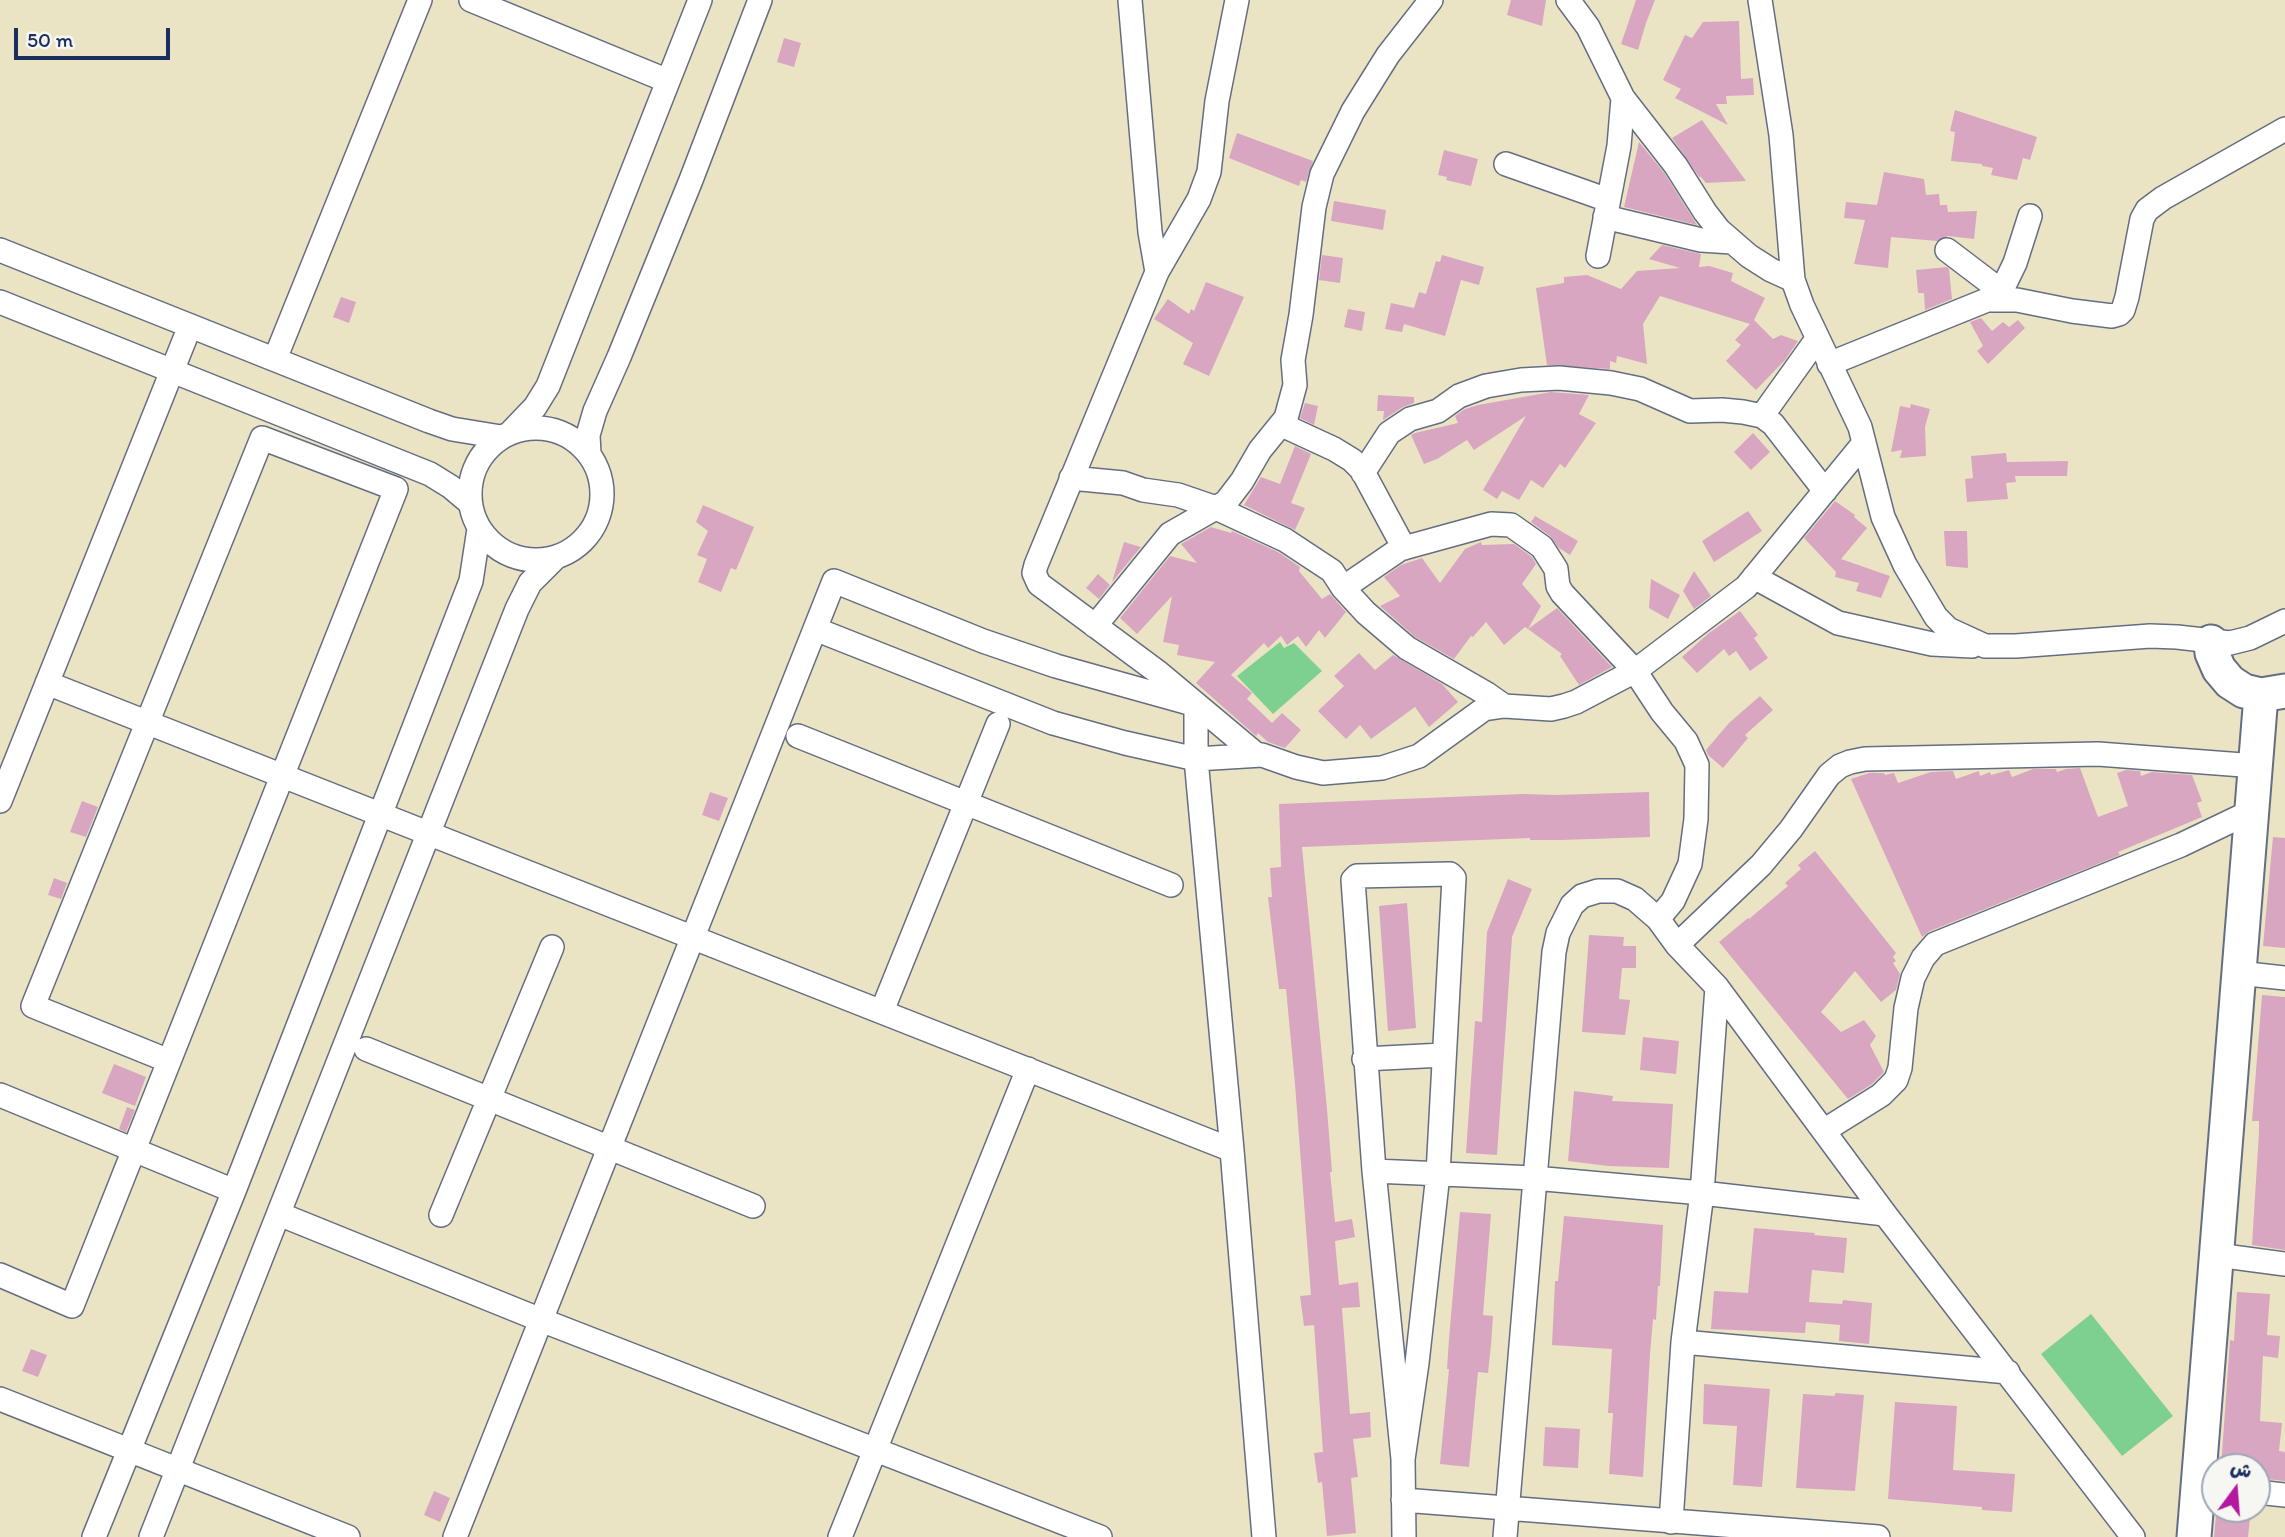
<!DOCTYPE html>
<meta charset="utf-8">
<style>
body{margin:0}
#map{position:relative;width:2285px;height:1537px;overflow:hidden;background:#ebe4c4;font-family:Itim,"Playpen Sans Arabic",sans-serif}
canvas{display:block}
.north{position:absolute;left:2201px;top:1453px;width:70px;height:70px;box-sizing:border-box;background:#f6f6f2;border:2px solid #9ea6b7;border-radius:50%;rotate:16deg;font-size:19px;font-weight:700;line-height:28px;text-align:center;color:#1b2f5e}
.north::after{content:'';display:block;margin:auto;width:24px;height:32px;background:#b5179e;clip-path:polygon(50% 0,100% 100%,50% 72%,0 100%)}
.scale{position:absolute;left:14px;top:28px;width:156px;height:32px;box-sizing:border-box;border:4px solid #1b2f5e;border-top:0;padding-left:9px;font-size:21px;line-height:24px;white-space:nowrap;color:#1b2f5e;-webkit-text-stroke:5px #f6f6f2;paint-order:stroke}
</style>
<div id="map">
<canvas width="2285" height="1537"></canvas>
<div class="north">ش</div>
<div class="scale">50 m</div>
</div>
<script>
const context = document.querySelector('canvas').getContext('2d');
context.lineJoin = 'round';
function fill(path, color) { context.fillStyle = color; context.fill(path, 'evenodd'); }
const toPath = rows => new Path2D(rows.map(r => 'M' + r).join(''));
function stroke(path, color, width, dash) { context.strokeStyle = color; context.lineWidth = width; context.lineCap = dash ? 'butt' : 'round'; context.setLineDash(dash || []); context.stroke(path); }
fill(toPath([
 [1280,642,1284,648,1294,643,1322,671,1273,714,1237,676],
 [2091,1314,2173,1416,2122,1456,2041,1354]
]), '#7ed091');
fill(toPath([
 [1511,0,1546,0,1542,26,1507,15],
 [1636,0,1655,0,1646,23,1638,50,1621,44],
 [1739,21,1741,79,1753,78,1754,95,1726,96,1727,104,1716,104,1728,125,1675,98,1681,89,1663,80,1685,35,1692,38,1703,22],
 [784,38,801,43,794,67,777,62],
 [1955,110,2037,137,2030,160,2023,158,2017,180,1991,175,1993,168,1982,166,1982,164,1951,161,1955,132,1950,131],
 [1702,120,1746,181,1706,183,1700,176,1700,178,1672,138],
 [1237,133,1313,161,1306,182,1301,180,1299,186,1229,158],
 [1639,142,1665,174,1697,225,1624,207],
 [1444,150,1478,159,1471,186,1446,180,1447,177,1438,175],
 [1884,172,1924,179,1926,195,1939,194,1940,205,1947,205,1948,212,1977,211,1974,239,1948,236,1937,241,1891,237,1888,268,1854,264,1865,220,1844,218,1846,202,1877,205],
 [1334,201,1386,210,1383,230,1331,221],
 [1662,245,1701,254,1699,267,1709,266,1733,273,1731,281,1765,298,1754,320,1773,339,1781,335,1798,341,1785,360,1756,390,1726,361,1741,345,1735,340,1750,324,1660,296,1643,324,1647,364,1617,356,1616,363,1610,361,1610,369,1547,365,1536,288,1564,283,1564,277,1587,275,1621,289,1637,271,1680,268,1649,259],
 [1322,255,1343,258,1340,283,1319,280],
 [1442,255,1484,267,1479,285,1461,280,1445,336,1404,324,1402,332,1385,329,1391,303,1414,308,1419,292,1426,294,1436,261,1440,262],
 [1947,267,1949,269,1952,299,1925,310,1924,293,1918,293,1916,270],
 [1206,282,1244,297,1209,376,1183,364,1193,343,1154,319,1168,299,1189,314,1191,309,1194,311],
 [341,297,356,302,349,323,333,317],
 [1348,309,1365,312,1362,331,1344,327],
 [1981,318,1992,331,2003,322,2009,327,2018,320,2025,328,1988,364,1977,351,1983,346,1970,322],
 [1551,392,1589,395,1579,414,1596,423,1565,468,1560,464,1543,488,1531,480,1519,500,1502,491,1497,499,1483,490,1526,416,1474,450,1467,440,1437,459,1424,464,1411,435,1415,433,1458,423,1455,416,1465,409,1478,405],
 [1378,395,1414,397,1414,403,1403,407,1383,420,1384,411,1377,411],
 [1305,403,1318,406,1314,425,1300,418],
 [1911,404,1930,409,1925,427,1926,456,1900,458,1902,450,1891,452,1900,406,1910,408],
 [1753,433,1770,452,1751,470,1734,452],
 [1295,446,1311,454,1291,503,1305,508,1295,530,1244,505,1261,477,1280,484],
 [2006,453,2007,462,2068,461,2067,476,2015,476,2016,482,2006,483,2008,499,1967,502,1965,479,1973,478,1971,456],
 [1835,501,1855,515,1854,517,1867,528,1841,559,1890,576,1881,598,1856,591,1859,583,1835,577,1836,572,1804,538],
 [703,505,754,527,736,570,731,568,721,592,698,582,707,559,697,555,708,531,696,522],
 [1748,511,1762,531,1714,562,1702,541],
 [1535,516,1578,541,1570,555,1559,548,1550,536,1531,522],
 [1211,527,1231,533,1232,531,1278,552,1300,567,1299,571,1322,599,1330,594,1346,612,1325,638,1319,630,1306,647,1298,636,1287,645,1281,636,1268,648,1264,643,1231,675,1252,693,1247,699,1272,723,1282,713,1301,730,1285,748,1268,742,1258,733,1256,736,1196,683,1215,662,1177,655,1179,645,1163,642,1172,596,1137,634,1120,618,1170,556,1197,563,1181,544],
 [1944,531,1967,531,1968,568,1946,566],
 [1124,542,1141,547,1112,582],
 [1481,542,1482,545,1514,544,1532,557,1536,564,1522,584,1541,606,1528,629,1525,627,1504,645,1486,622,1473,637,1471,636,1454,659,1415,637,1380,606,1400,596,1384,577,1401,565,1422,558,1440,583,1465,549],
 [1694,571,1711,596,1694,609,1683,591],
 [1098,574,1110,585,1099,599,1086,588],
 [1651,579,1680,595,1668,619,1649,608],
 [1557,608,1612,667,1579,685,1560,656,1562,654,1528,629],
 [1740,611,1758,635,1754,638,1768,658,1750,671,1736,651,1729,656,1724,649,1697,673,1682,657,1709,633],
 [1359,653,1375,670,1393,655,1442,684,1458,702,1429,727,1415,707,1371,739,1360,725,1346,739,1318,711,1344,686,1334,676],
 [1760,696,1773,710,1745,735,1748,738,1723,768,1708,755,1706,750,1729,723],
 [2080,768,2098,817,2128,806,2117,773,2126,770,2140,771,2141,776,2152,772,2192,775,2202,801,2197,803,2202,817,2118,852,2120,855,1930,931,1922,937,1851,779,1869,773,1884,773,1885,775,1894,773,1898,783,1931,772,1953,771,1956,779,1979,771,1980,776,1990,772,1991,775,2009,770,2012,777,2033,769,2056,769,2057,772,2066,769],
 [710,792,728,798,719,821,702,815],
 [1649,792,1650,837,1561,840,1530,840,1530,838,1302,847,1327,1109,1332,1172,1330,1172,1335,1222,1352,1219,1355,1237,1335,1241,1339,1285,1358,1282,1360,1307,1342,1308,1350,1414,1370,1412,1371,1437,1353,1439,1358,1477,1351,1478,1356,1533,1327,1536,1322,1482,1318,1483,1314,1453,1323,1452,1314,1325,1304,1326,1300,1296,1311,1295,1295,1084,1286,989,1279,989,1268,897,1272,897,1270,868,1281,867,1279,804,1523,794,1556,795],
 [82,801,98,807,86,837,70,832],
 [2273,837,2285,838,2285,948,2263,946],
 [1815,851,1896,953,1893,957,1896,961,1893,963,1900,974,1896,990,1881,1002,1855,971,1821,1012,1841,1032,1864,1020,1876,1036,1870,1045,1884,1072,1872,1084,1848,1099,1719,942,1748,918,1749,919,1788,886,1785,883,1801,869,1798,865],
 [54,878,67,883,61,899,48,895],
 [1508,879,1532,889,1512,937,1497,1155,1466,1153,1475,1021,1482,1022,1487,932],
 [1407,903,1416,1028,1388,1031,1379,906],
 [1589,935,1624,937,1623,946,1636,946,1636,968,1622,968,1619,999,1630,1000,1625,1035,1582,1032],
 [2262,995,2285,997,2285,1250,2252,1245,2259,1132,2259,1121,2252,1121],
 [1643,1037,1679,1041,1676,1074,1640,1070],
 [114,1064,146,1077,135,1106,102,1093],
 [1574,1091,1613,1096,1612,1101,1673,1104,1669,1168,1608,1166,1568,1161],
 [127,1107,135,1110,126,1132,119,1129],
 [1460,1212,1491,1214,1483,1315,1493,1316,1491,1345,1488,1373,1478,1372,1469,1467,1440,1464,1449,1369,1447,1369,1449,1339],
 [1564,1216,1663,1225,1660,1286,1658,1286,1656,1320,1653,1319,1650,1354,1643,1477,1609,1474,1613,1413,1608,1413,1612,1349,1552,1345,1555,1281,1558,1281],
 [1754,1228,1815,1233,1814,1235,1847,1238,1844,1273,1812,1270,1809,1302,1842,1304,1843,1300,1872,1303,1869,1344,1839,1341,1840,1325,1806,1322,1805,1333,1711,1329,1714,1291,1748,1293],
 [2237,1292,2270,1294,2267,1335,2280,1336,2278,1358,2263,1356,2260,1421,2282,1423,2279,1451,2285,1452,2285,1481,2257,1478,2257,1467,2221,1467,2230,1340,2234,1341],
 [31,1349,47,1355,38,1377,22,1371],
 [1704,1384,1770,1389,1762,1487,1733,1485,1737,1426,1703,1424],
 [1835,1393,1864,1395,1855,1491,1796,1488,1803,1394,1835,1396],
 [1895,1402,1957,1406,1953,1470,2015,1474,2012,1512,1982,1510,1982,1507,1888,1499],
 [1545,1427,1580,1429,1578,1468,1543,1466],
 [434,1491,450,1498,440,1522,424,1515],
 [2216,1515,2250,1518,2248,1537,2214,1537]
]), '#d8a6c1');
const street = toPath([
 [471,0,668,81],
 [1130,0,1150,232,1157,272],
 [1237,0,1217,101,1209,172,1199,199,1157,272,1036,565,1034,573,1039,584,1159,673,1257,755],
 [1568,0,1588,27,1623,98,1676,166,1705,212,1719,230,1749,256,1771,270,1793,280],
 [1760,0,1781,135,1793,280,1802,305,1860,427,1883,517,1905,565,1936,617,1948,629,1985,646,2016,646,2150,636,2177,637,2230,643,2250,638,2285,621],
 [1506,164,1608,200],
 [1605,217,1701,240,1732,242],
 [0,250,429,421,452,429,501,437],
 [1947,250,2001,291],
 [1598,256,1619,146,1623,98],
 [1997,300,2015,263,2030,216],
 [0,302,430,474,451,487,470,503],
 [275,359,420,0],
 [1829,364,1987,300,2017,300,2072,311,2112,316,2119,314,2123,310,2127,297,2142,219,2147,210,2163,198,2285,129],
 [1762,416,1817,339],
 [1282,425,1334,449,1352,460,1362,470,1404,548],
 '470 494a66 66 0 1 1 132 0a66 66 0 1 1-132 0Z',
 [511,432,535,407,548,386,700,0],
 [589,454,588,435,595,411,619,357,691,180,760,0],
 [1363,473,1389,433,1410,419,1438,411,1459,396,1486,386,1521,380,1559,378,1611,383,1640,389,1690,411,1722,410,1743,412,1762,416,1773,424,1825,491],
 [1071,478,1123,483,1143,490,1178,495,1216,508,1285,540,1332,571,1343,588,1366,613,1407,648,1487,694,1504,706],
 [1754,577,1838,623,1932,644,1972,646],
 [1343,588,1400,549,1491,524,1511,525,1542,547,1556,569,1558,586,1562,593,1635,671,1662,712,1686,741,1697,765,1696,819,1690,864,1673,901,1658,919],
 [1095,626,1170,534,1226,502,1242,481,1260,450,1286,418,1295,385,1293,360,1301,315,1314,207,1322,174,1353,111,1388,55,1431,0],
 [815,629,1053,723,1125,743,1196,759,1262,755,1296,767,1323,773,1382,768,1419,756,1484,709,1504,706,1551,709,1564,706,1576,702,1635,671,1746,587,1864,443],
 [47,683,1232,1150],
 [798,736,1171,885],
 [0,801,190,326],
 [1677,945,1761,865,1791,829,1829,775,1840,766,1850,762,1865,759,2098,754,2256,766],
 [2239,973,2285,978],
 [882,1011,998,724],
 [366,1049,753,1206],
 [1364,1059,1443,1055],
 [0,1095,234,1191],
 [1825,1130,1881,1095,1896,1080,1900,1068,1906,1008,1913,978,1923,958,1935,944,2181,845,2252,811],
 [1374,1171,1534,1178,1702,1193,1885,1214],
 [279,1214,541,1320,1100,1537],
 [441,1215,552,947],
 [2217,1255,2285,1264],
 [0,1275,72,1306,396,489,262,438,33,1006,169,1061],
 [1683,1342,2008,1372],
 [0,1399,348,1537],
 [1403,1459,1417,1363,1438,1174,1454,878,1450,874,1357,876,1353,880,1374,1171,1403,1459,1404,1537],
 [2257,1492,2285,1495],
 [1403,1500,1878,1537],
 [1671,1522,1683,1342,1702,1193,1717,987],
 [94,1537,234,1191,471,581,479,529],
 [151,1537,517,609,530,583,556,557],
 [455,1537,834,581,983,641,1056,666,1196,705,1196,759,1232,1150,1264,1537],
 [840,1537,1028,1069],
 [1505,1537,1554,952,1558,933,1572,905,1582,896,1598,891,1617,891,1635,899,1658,919,1677,945,1717,987,1885,1214,2133,1537]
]);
const secondary = toPath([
 [2211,642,2212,653,2219,669,2230,682,2244,691,2261,695,2285,691],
 [2194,1537,2261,695]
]);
stroke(street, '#646e82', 26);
stroke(secondary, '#646e82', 37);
stroke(street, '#fff', 23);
stroke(secondary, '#fff', 33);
</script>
